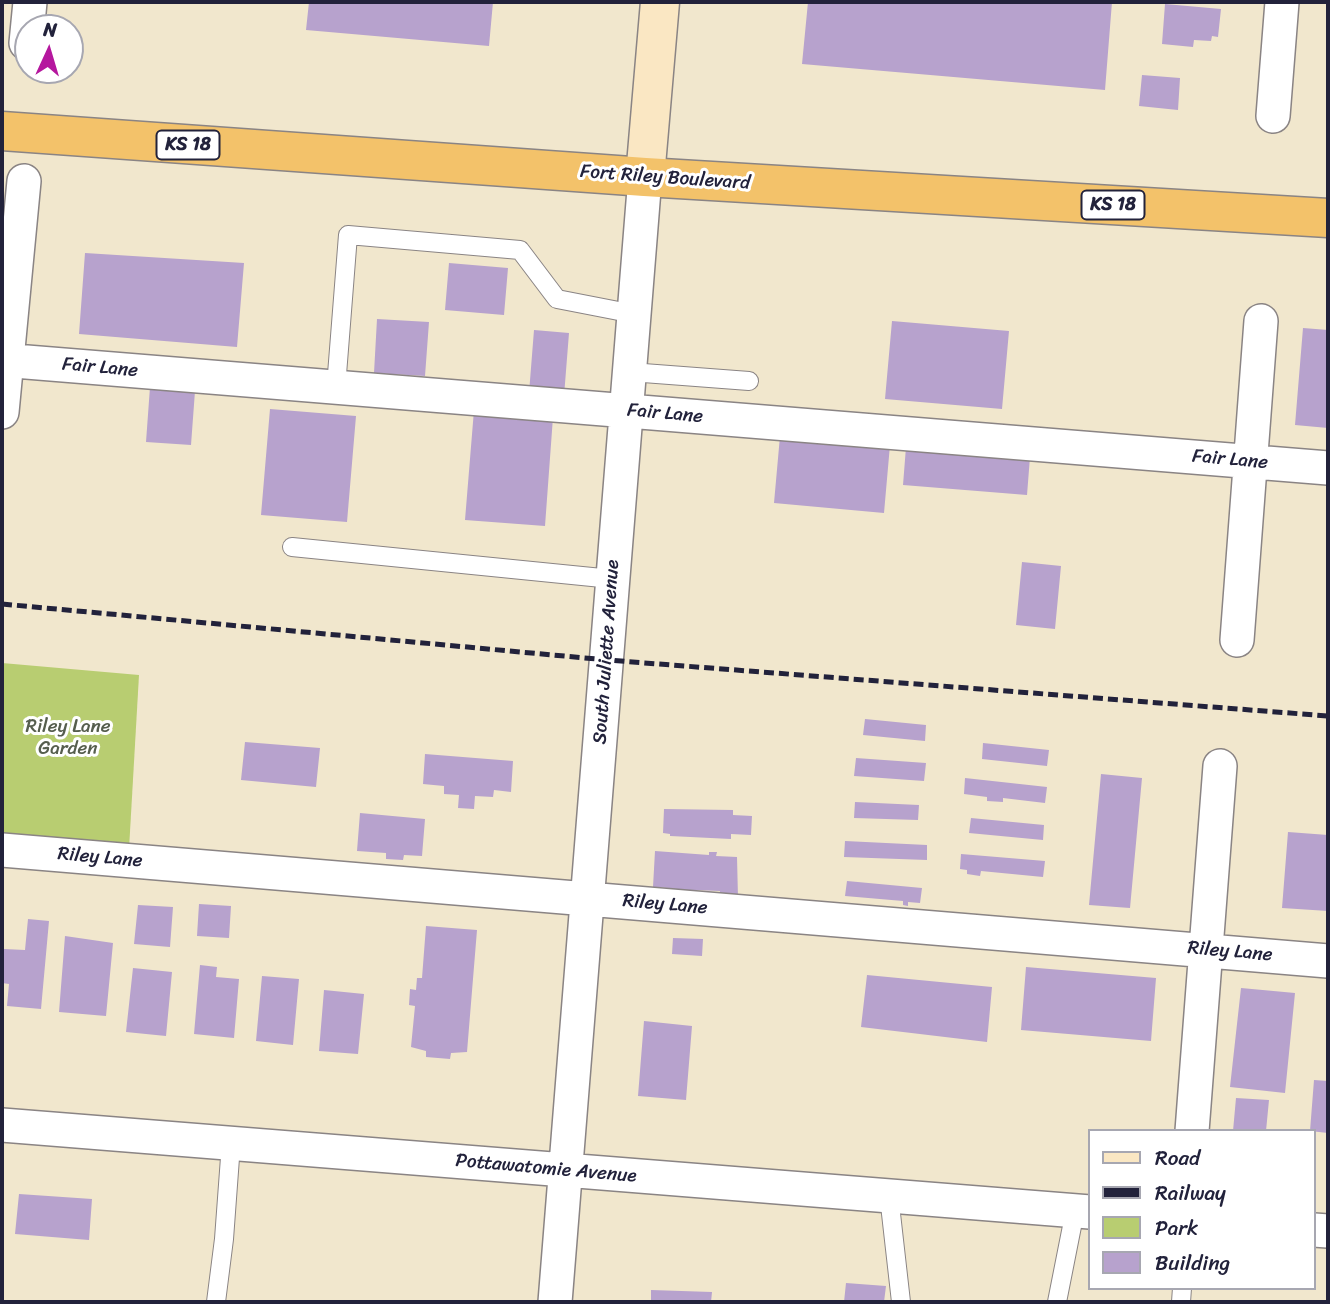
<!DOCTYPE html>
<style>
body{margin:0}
#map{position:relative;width:1330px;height:1304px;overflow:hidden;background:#f1e7cd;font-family:Sriracha,sans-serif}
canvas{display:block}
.frame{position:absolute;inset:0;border:4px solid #22223b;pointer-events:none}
.legend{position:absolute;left:1088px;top:1129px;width:228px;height:161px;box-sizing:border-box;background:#fff;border:2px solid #a7a7b1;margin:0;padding:9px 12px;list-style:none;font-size:21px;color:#22223b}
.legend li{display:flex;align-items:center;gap:14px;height:35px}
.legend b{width:35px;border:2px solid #a7a7b1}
.north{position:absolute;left:14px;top:14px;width:70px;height:70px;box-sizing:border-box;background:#fff;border:2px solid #a7a7b1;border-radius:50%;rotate:4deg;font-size:19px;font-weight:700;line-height:28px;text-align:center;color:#22223b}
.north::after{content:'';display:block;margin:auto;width:24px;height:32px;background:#b5179e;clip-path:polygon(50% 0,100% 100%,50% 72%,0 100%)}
</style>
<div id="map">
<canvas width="1330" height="1304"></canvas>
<div class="frame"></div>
<ul class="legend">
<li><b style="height:9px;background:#fae7c3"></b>Road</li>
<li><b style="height:9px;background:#22223b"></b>Railway</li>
<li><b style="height:19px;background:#b8cd71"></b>Park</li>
<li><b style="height:19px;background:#b7a2cd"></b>Building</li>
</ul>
<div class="north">N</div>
</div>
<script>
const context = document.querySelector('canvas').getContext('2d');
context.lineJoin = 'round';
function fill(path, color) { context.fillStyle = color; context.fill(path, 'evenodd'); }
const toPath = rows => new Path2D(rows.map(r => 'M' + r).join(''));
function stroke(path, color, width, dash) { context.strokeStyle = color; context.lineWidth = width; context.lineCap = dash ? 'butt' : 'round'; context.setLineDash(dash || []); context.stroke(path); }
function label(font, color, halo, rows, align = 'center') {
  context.font = font + ' Sriracha,sans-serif'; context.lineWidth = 6; context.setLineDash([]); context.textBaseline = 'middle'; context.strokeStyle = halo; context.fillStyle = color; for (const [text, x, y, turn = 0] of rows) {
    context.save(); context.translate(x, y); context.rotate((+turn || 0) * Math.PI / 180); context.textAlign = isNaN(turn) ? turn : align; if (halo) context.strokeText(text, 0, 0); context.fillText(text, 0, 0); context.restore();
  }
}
fill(toPath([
 [2,663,139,675,129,849,2,839]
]), '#b8cd71');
fill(toPath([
 [309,2,493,2,489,46,306,30],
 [808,2,1112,2,1105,90,802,64],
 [1165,4,1221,9,1218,37,1212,36,1211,41,1194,40,1193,47,1162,44],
 [1142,75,1180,78,1178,110,1139,106],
 [85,253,244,263,237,347,79,334],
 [449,263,508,268,504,315,445,310],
 [377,319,429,322,425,376,374,373],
 [892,321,1009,331,1002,409,885,399],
 [1303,328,1328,330,1328,428,1295,425],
 [534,330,569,333,564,396,529,393],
 [150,387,195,391,191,445,146,442],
 [270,409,356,416,347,522,261,515],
 [474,410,553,417,545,526,465,520],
 [780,436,890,445,884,513,774,503],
 [906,447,1030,457,1027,495,903,485],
 [1022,562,1061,566,1055,629,1016,625],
 [865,719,926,725,925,741,863,735],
 [245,742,320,748,316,787,241,780],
 [983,743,1049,750,1047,766,982,759],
 [425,754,513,761,511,792,494,790,493,797,475,796,474,809,458,808,459,795,444,794,444,786,423,784],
 [856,758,926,763,924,781,854,776],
 [1101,774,1142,778,1130,908,1089,905],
 [965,778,1047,787,1045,803,1003,798,1003,802,987,801,987,797,964,794],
 [855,802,919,805,918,820,854,818],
 [664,809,733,810,733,815,752,816,751,835,731,834,731,839,670,836,670,834,663,833],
 [360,813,425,819,422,856,404,855,403,860,386,859,386,853,357,851],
 [971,818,1044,825,1043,840,969,833],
 [1288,832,1328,835,1328,911,1282,908],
 [845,841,927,845,927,860,844,857],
 [655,851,709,855,709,852,717,852,716,856,737,857,738,898,719,897,720,891,695,890,694,896,668,894,669,888,653,887],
 [961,854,1045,861,1043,877,981,871,980,876,967,874,967,870,960,869],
 [847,881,922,888,920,903,908,902,908,906,903,905,903,901,845,896],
 [199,904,231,906,229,938,197,936],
 [138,905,173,907,170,947,134,944],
 [28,919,49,921,41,1009,7,1006,9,984,2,983,4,949,25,950],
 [426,926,477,930,467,1052,451,1053,450,1059,426,1057,426,1051,411,1047,415,1006,409,1005,410,989,416,990,417,978,422,978],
 [65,936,113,943,106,1016,59,1012],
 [673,938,703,939,702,956,672,954],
 [200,965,217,967,216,977,239,979,234,1038,194,1034],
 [1026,967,1156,978,1151,1041,1021,1030],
 [133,968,172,972,166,1036,126,1032],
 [867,975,992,987,987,1042,861,1027],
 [262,976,299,979,293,1045,256,1041],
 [1241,988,1295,993,1285,1093,1230,1087],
 [324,990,364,994,358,1054,319,1051],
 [644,1021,692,1026,686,1100,638,1096],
 [1314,1080,1328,1081,1328,1133,1310,1131],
 [1236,1098,1269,1100,1266,1131,1233,1131],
 [19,1194,92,1199,89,1240,15,1234],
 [846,1283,886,1286,884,1302,844,1302],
 [651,1290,712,1292,711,1302,651,1302]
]), '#b7a2cd');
const lane = toPath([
 [630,372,749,381],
 [336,387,348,235,520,250,557,299,634,314],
 [292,547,612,579],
 [889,1196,901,1302],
 [216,1302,224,1239,231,1144],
 [1057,1302,1075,1211],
 [1181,1302,1182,1288]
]);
const street = toPath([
 [26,43,30,2],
 [1273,116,1282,2],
 [2,360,1328,468],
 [2,412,24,181],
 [1237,640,1261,321],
 [2,850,1328,961],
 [2,1125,1090,1212],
 [1192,1131,1220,766],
 [1314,1230,1328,1231],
 [555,1302,645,177]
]);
const secondary = toPath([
 [645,177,660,2]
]);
const highway = toPath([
 [2,131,645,177,1328,218]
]);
stroke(lane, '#8a8484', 20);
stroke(street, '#8a8484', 36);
stroke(secondary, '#8a8484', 41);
stroke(highway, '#8a8484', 41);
stroke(lane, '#fff', 18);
stroke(street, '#fff', 33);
stroke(secondary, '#fae7c3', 38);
stroke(highway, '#f3c26a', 38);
stroke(toPath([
 [2,604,607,660,1328,716]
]), '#22223b', 5, [10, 5]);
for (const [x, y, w] of [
 [188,145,63],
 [1113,205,63]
]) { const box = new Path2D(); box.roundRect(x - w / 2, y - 14.5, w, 29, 5); context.fillStyle = '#fff'; context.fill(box); stroke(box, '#22223b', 2); }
label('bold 18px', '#22223b', null, [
 ["KS 18",188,145],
 ["KS 18",1113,205]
]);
label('19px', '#22223b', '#fff', [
 ["Fort Riley Boulevard",665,178,4],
 ["Fair Lane",100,368,5],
 ["Fair Lane",665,414,5],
 ["Fair Lane",1230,460,5],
 ["South Juliette Avenue",607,652,-86],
 ["Riley Lane",100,858,5],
 ["Riley Lane",665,905,5],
 ["Riley Lane",1230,952,5],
 ["Pottawatomie Avenue",546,1169,5]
]);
label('19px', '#565e4e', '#fff', [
 ["Riley Lane",68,727],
 ["Garden",68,749]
]);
</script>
